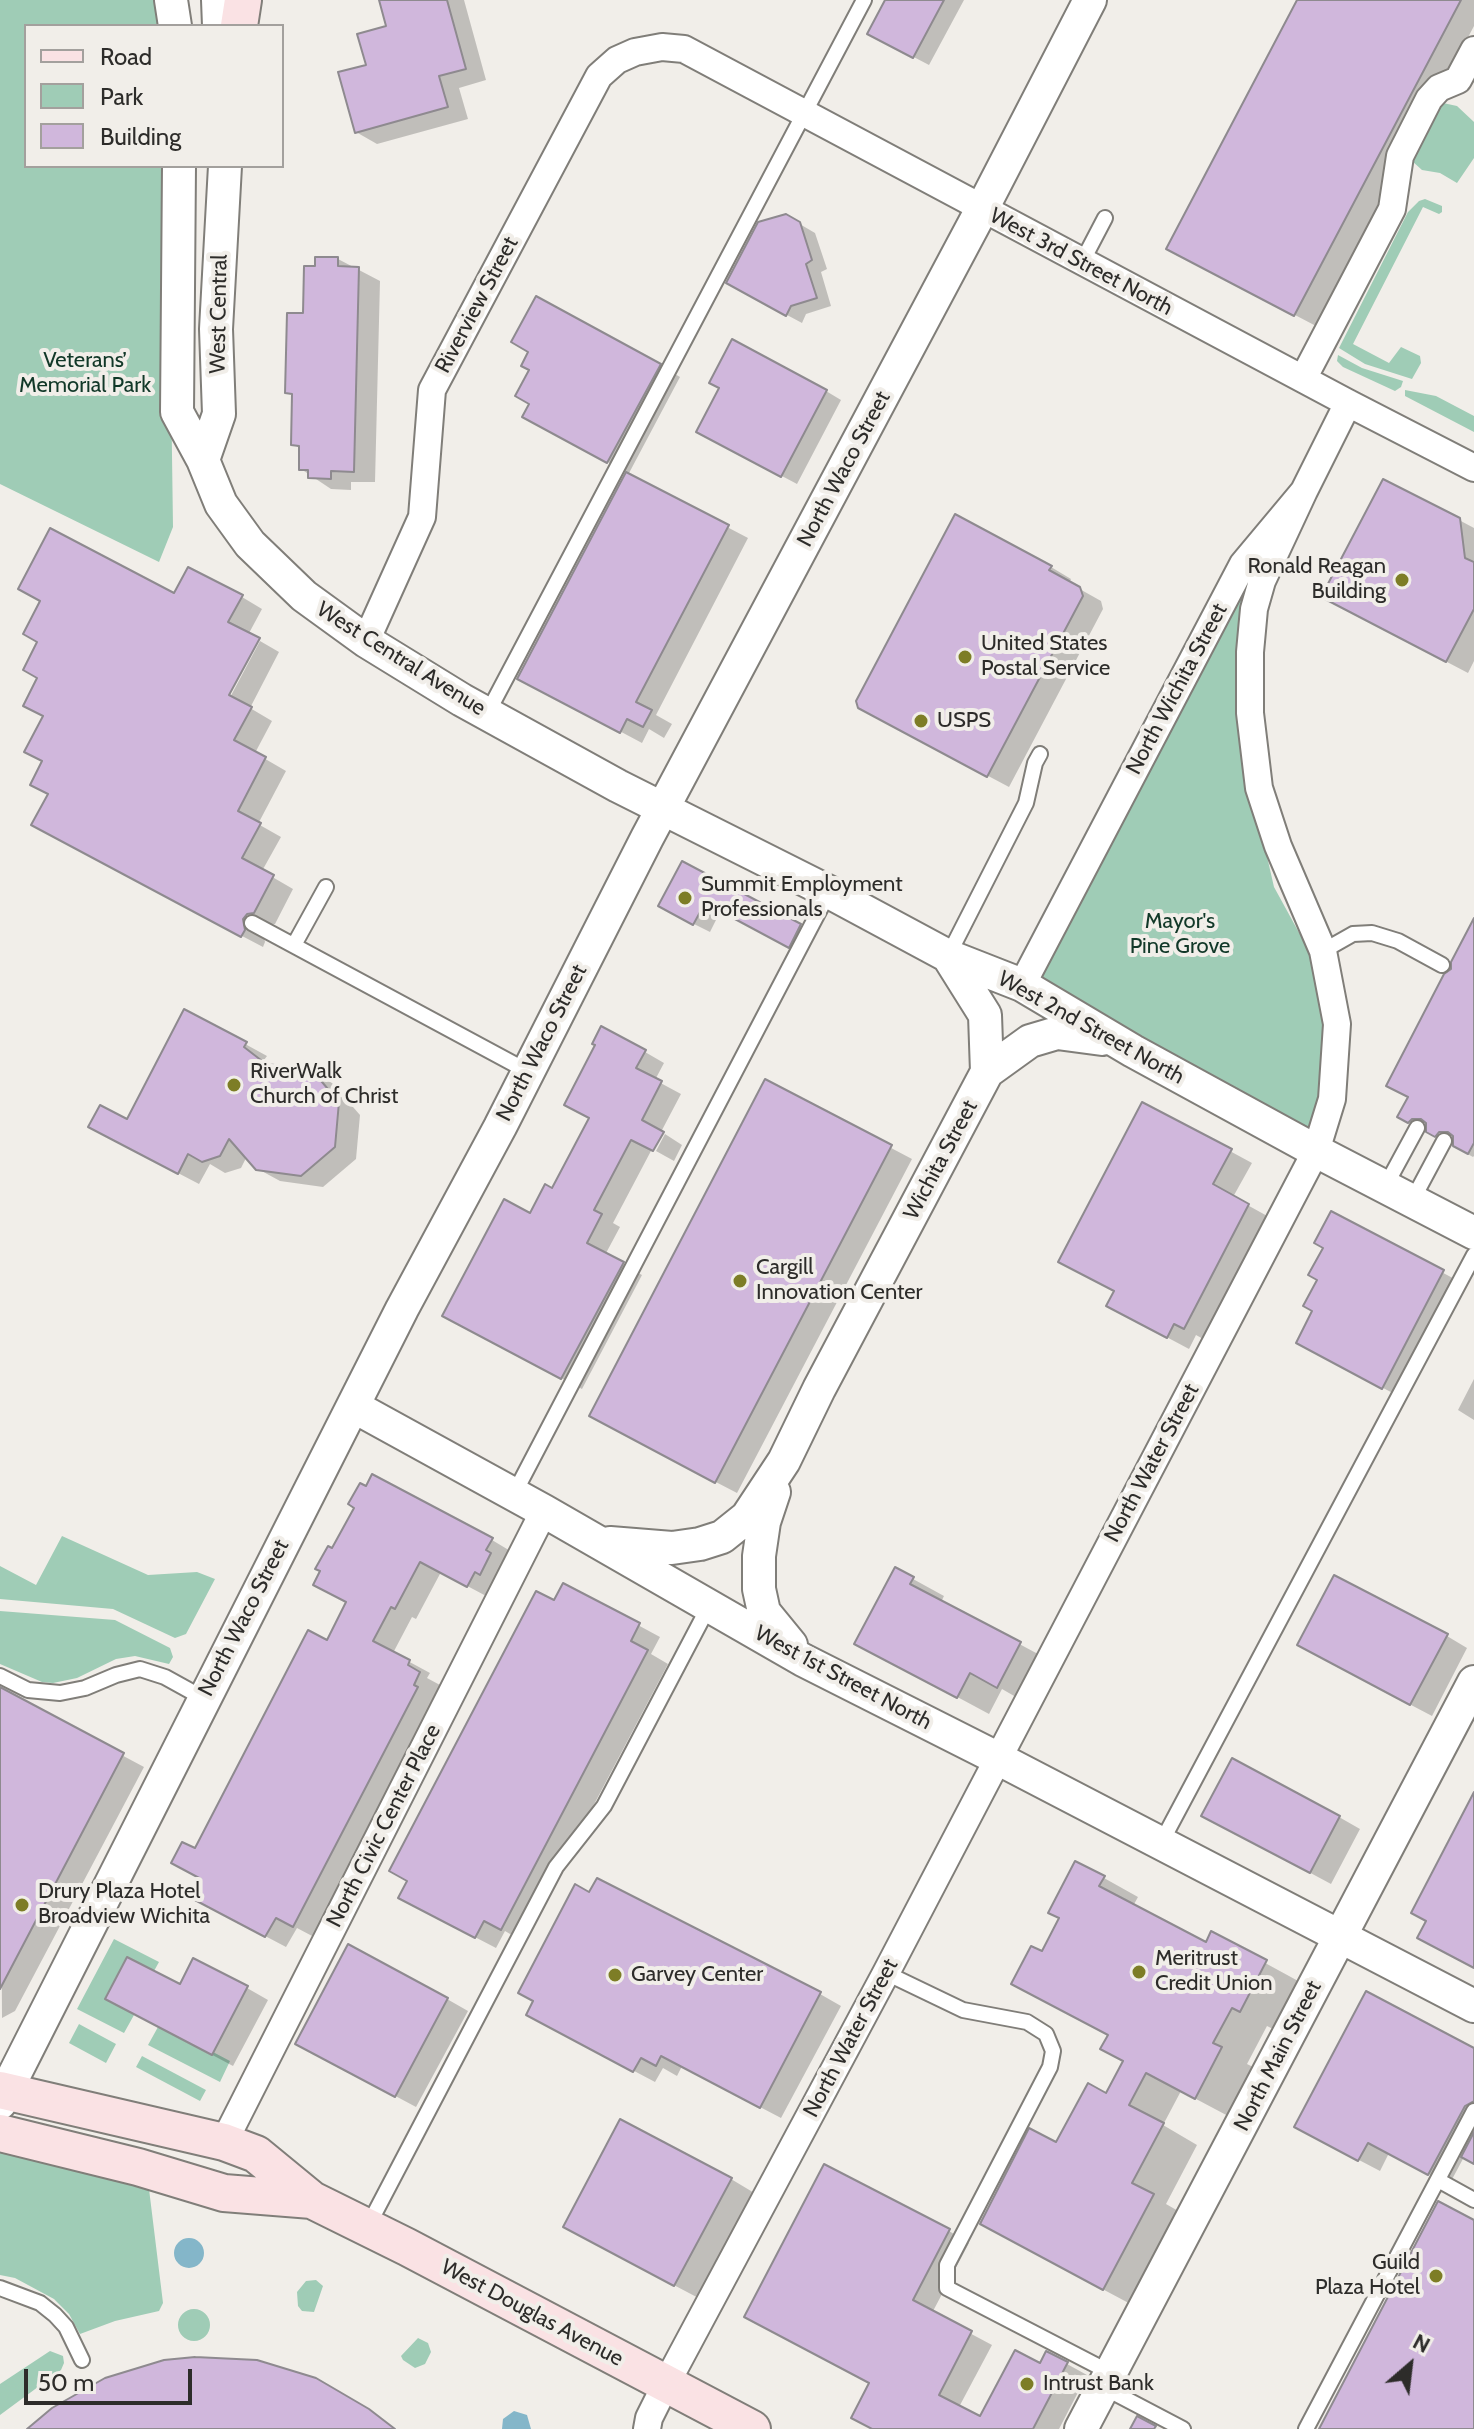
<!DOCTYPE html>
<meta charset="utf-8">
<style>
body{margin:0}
#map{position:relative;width:1474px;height:2429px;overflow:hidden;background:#f1eee9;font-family:Cabin,sans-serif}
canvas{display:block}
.legend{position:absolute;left:24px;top:24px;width:260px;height:144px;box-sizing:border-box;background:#f1eee9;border:2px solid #a3a09d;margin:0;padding:10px 14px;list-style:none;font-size:24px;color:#2d2c2a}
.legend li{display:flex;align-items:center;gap:16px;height:40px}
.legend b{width:40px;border:2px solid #a3a09d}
.north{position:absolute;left:1370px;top:2325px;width:80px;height:80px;-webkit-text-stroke:6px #f1eee9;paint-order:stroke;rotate:28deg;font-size:22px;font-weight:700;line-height:32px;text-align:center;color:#2d2c2a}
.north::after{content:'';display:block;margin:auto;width:28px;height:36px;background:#2d2c2a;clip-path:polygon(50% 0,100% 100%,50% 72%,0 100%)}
.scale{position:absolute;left:24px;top:2369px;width:168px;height:36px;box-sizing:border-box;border:4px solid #2d2c2a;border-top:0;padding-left:10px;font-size:24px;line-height:28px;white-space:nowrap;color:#2d2c2a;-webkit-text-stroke:6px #f1eee9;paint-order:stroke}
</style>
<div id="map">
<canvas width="1474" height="2429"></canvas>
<ul class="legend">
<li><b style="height:10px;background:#fae2e4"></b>Road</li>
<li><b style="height:22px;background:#9fccb6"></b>Park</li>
<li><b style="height:22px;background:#d0b7dc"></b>Building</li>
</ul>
<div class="north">N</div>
<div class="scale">50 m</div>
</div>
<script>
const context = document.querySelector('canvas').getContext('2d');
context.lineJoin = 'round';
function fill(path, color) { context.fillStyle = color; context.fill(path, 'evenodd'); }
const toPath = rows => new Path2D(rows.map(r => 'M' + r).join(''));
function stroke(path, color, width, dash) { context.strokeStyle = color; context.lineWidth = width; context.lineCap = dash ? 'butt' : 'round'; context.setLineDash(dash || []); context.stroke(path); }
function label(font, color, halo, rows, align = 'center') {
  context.font = font + ' Cabin,sans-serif'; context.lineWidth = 8; context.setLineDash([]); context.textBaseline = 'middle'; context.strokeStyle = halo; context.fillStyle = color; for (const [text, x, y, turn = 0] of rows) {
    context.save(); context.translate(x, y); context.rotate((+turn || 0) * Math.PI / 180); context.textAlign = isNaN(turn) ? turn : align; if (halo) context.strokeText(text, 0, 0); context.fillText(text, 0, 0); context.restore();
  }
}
fill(toPath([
 [0,0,159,0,161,26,26,26,26,166,168,166,173,527,159,562,0,484],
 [1443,103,1457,106,1474,122,1474,158,1457,183,1440,173,1422,170,1412,161,1433,109],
 [1425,199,1442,206,1442,212,1439,214,1423,207,1353,344,1389,363,1401,347,1420,356,1421,363,1412,379,1365,364,1339,348,1408,212,1419,201],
 [1338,355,1362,368,1403,381,1401,387,1395,391,1343,367,1337,361],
 [1405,390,1436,396,1474,416,1474,432,1405,396],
 [1252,552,1240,739,1274,887,1314,960,1328,1028,1325,1086,1312,1132,1037,978],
 [62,1536,148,1575,197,1572,215,1579,186,1634,175,1638,113,1609,0,1599,0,1566,36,1585],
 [0,1611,115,1620,170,1648,173,1657,169,1664,135,1656,116,1659,77,1678,53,1683,42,1682,0,1664],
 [114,1939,159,1962,154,1971,127,1957,105,1998,134,2015,124,2033,77,2009],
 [79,2024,116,2044,106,2063,69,2043],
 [158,2027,211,2055,213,2052,230,2061,220,2082,148,2045],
 [142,2056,206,2090,200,2101,136,2067],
 [0,2151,149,2189,163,2303,159,2311,115,2321,80,2334,69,2314,54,2299,15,2278,0,2275],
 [316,2280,323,2286,314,2312,302,2311,298,2306,297,2292,306,2281],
 '178 2325a16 16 0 1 1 32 0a16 16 0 1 1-32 0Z',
 [418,2338,428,2343,431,2352,425,2364,415,2368,403,2360,401,2356],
 [50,2351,63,2356,64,2363,61,2370,0,2415,0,2384]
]), '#9fccb6');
fill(toPath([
 '174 2253a15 15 0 1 1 30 0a15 15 0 1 1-30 0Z',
 [514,2411,527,2415,531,2429,502,2429,503,2419]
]), '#84b6c9');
fill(toPath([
 [381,0,464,0,486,80,459,88,468,119,377,144,356,132,368,66,388,27],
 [887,0,964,0,929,65,885,42],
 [1300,0,1474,0,1474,26,1316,326,1190,260],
 [786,216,815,233,827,269,821,272,831,306,806,314,802,323,744,292],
 [338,259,380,281,375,482,351,482,351,490,331,489,301,469,301,449,293,444,294,396,287,392,317,268],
 [660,365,680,377,628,475,748,538,656,715,672,724,664,738,649,729,642,743,520,678,628,473,545,428],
 [826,391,841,400,797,484,714,440],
 [1459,520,1474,528,1474,661,1468,673,1344,608],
 [1051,567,1071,579,1069,583,1101,601,1103,609,1009,787,881,719],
 [175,596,242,597,262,609,248,635,223,703,226,705,260,641,279,652,250,708,272,721,255,753,286,771,258,824,281,837,262,871,293,889,275,924,269,925,263,931,265,942,263,947,54,837],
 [683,864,815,935,805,955,721,910,710,932,676,915],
 [1474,923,1474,1156,1473,1157,1400,1117,1410,1097,1453,970],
 [185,1011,267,1056,264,1060,272,1066,310,1071,332,1083,360,1115,356,1159,323,1187,280,1181,258,1169,247,1156,241,1168,225,1173,210,1164,199,1184,111,1138,127,1121],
 [645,1052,664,1063,655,1080,681,1094,613,1223,620,1227,605,1255,642,1275,582,1389,464,1327,531,1215,553,1191,592,1118],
 [766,1082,912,1159,737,1493,612,1428],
 [1143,1104,1252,1163,1233,1197,1269,1217,1205,1340,1196,1335,1189,1349,1129,1317,1116,1291],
 [665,1134,682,1145,674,1161,656,1151],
 [1332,1214,1464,1284,1404,1399,1319,1354,1315,1311],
 [1474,1379,1474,1420,1458,1410],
 [492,1540,512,1552,488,1597,441,1572,416,1619,412,1617,393,1653,430,1673,427,1678,440,1685,433,1698,437,1700,314,1937,297,1928,286,1947,214,1909,196,1851,328,1642,348,1602,316,1584],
 [913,1579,944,1596,941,1602,1051,1661,1028,1704,1002,1689,989,1714,857,1643],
 [564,1585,660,1637,651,1654,668,1664,522,1941,505,1931,496,1948,421,1909],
 [1447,1636,1467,1648,1432,1716,1320,1657],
 [0,1690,144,1767,15,2011,2,2018],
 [1339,1817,1360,1829,1331,1884,1225,1827],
 [1104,1878,1138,1897,1133,1906,1207,1945,1212,1934,1300,1982,1275,2030,1267,2026,1247,2064,1255,2068,1230,2117,1181,2091,1163,2125,1197,2145,1166,2204,1187,2216,1138,2308,1016,2243,1057,2145,1107,2095,1125,2061,1110,2036,1014,1984,1043,1954],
 [180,1987,247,1988,268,2000,233,2066,128,2010],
 [820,1994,841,2006,781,2118,682,2066,677,2076,663,2068,655,2082,549,2026],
 [447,1999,468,2011,416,2107,319,2055],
 [1474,2050,1474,2163,1464,2157,1449,2185,1389,2153,1380,2171,1317,2138],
 [731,2179,761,2197,706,2302,596,2244],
 [949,2231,969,2243,932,2313,992,2345,959,2407,981,2419,1041,2365,1067,2364,1087,2375,1059,2429,874,2429,871,2383,767,2328]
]), '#0003');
const building = toPath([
 [379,0,447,0,466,69,439,76,448,107,355,133,338,72,366,65,357,34,386,26,379,0],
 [885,0,944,0,913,58,867,34,885,0],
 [1297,0,1461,0,1294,316,1166,249,1297,0],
 [786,214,800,222,812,260,806,264,817,298,791,306,786,316,726,283,758,222,786,214],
 [315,257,338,257,338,266,359,267,354,472,331,471,331,479,308,478,308,470,299,470,299,446,291,445,292,394,285,393,287,313,303,313,304,266,315,266,315,257],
 [536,296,661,364,607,463,522,417,529,404,515,396,529,370,521,366,528,352,511,342,536,296],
 [732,339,827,390,781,477,696,432,719,388,709,383,732,339],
 [626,472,729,525,636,702,652,710,643,727,627,719,620,733,517,679,626,472],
 [1383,479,1460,518,1465,558,1474,562,1474,609,1446,662,1321,597,1383,479],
 [955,514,1052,566,1049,570,1080,587,1083,596,987,777,858,708,856,701,955,514],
 [50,528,174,593,188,567,243,595,228,622,260,638,229,695,252,707,234,740,266,757,238,811,261,823,242,858,274,875,254,913,247,914,243,919,245,930,241,937,31,825,48,794,30,785,42,761,24,752,43,716,23,706,37,678,23,670,37,642,23,634,40,601,18,589,50,528],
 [682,861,801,924,789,948,705,903,693,925,658,906,682,861],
 [1474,918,1474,1143,1468,1154,1453,1146,1453,1136,1448,1132,1439,1132,1435,1137,1426,1132,1426,1123,1421,1119,1412,1119,1408,1123,1397,1117,1408,1097,1386,1086,1444,974,1451,969,1451,962,1474,918],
 [184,1009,247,1042,244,1047,266,1064,311,1069,339,1102,335,1147,301,1176,256,1170,229,1139,220,1156,202,1162,188,1154,178,1174,88,1127,100,1105,127,1119,184,1009],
 [601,1026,646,1050,636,1068,662,1081,642,1120,664,1132,653,1151,631,1140,594,1210,602,1214,587,1243,624,1262,561,1379,442,1316,504,1199,530,1213,545,1184,552,1188,589,1118,564,1105,595,1045,592,1044,601,1026],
 [765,1079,892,1145,715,1483,589,1416,765,1079],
 [1142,1102,1232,1149,1213,1184,1249,1204,1184,1329,1174,1324,1167,1338,1106,1306,1114,1291,1058,1262,1142,1102],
 [1331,1211,1444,1270,1382,1389,1296,1343,1312,1311,1303,1306,1317,1280,1308,1275,1323,1248,1314,1243,1331,1211],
 [372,1474,493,1538,486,1550,491,1553,480,1575,475,1572,467,1587,420,1562,395,1609,391,1607,373,1641,410,1660,408,1665,420,1672,414,1685,418,1687,293,1927,276,1918,265,1937,191,1898,201,1879,171,1863,182,1842,195,1848,308,1630,327,1640,346,1602,313,1585,320,1571,315,1569,328,1546,332,1548,354,1508,348,1504,360,1483,366,1486,372,1474],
 [895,1567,914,1577,910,1584,1021,1642,997,1688,970,1673,957,1698,854,1644,895,1567],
 [1334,1575,1448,1634,1410,1705,1297,1645,1334,1575],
 [563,1583,640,1623,631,1641,648,1650,501,1930,484,1921,475,1938,398,1898,407,1881,389,1871,536,1591,554,1600,563,1583],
 [0,1687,124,1753,0,1989,0,1687],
 [1232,1758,1340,1816,1310,1873,1201,1816,1232,1758],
 [1474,1792,1474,1968,1417,1938,1426,1921,1411,1913,1474,1792],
 [1075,1861,1105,1876,1099,1886,1206,1942,1211,1931,1267,1960,1240,2012,1232,2008,1213,2043,1222,2047,1195,2099,1146,2073,1129,2105,1164,2123,1132,2183,1154,2194,1103,2290,980,2224,1029,2128,1056,2142,1088,2083,1106,2093,1123,2061,1100,2049,1108,2035,1011,1984,1031,1946,1042,1951,1059,1918,1048,1913,1075,1861],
 [597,1878,821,1992,760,2108,661,2056,656,2066,641,2058,633,2072,526,2015,533,2001,518,1993,575,1884,589,1892,597,1878],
 [348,1944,448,1998,395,2097,295,2044,348,1944],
 [127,1957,180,1984,193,1958,248,1986,212,2055,105,1999,127,1957],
 [1366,1991,1474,2048,1474,2101,1465,2106,1428,2175,1368,2143,1358,2161,1294,2127,1366,1991],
 [620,2119,732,2178,674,2286,563,2227,620,2119],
 [1474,2132,1474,2164,1461,2157,1474,2132],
 [824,2164,950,2229,913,2300,972,2331,939,2395,980,2416,1015,2350,1040,2363,1046,2351,1068,2362,1033,2429,872,2429,851,2418,869,2383,744,2317,824,2164],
 [1438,2201,1474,2220,1474,2429,1319,2429,1438,2201],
 [195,2357,257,2360,316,2378,369,2409,395,2429,27,2429,52,2408,105,2378,164,2360,195,2357],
 [1137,2416,1156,2426,1154,2429,1130,2429,1137,2416]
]);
fill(building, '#d0b7dc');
stroke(building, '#8e8a8f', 2);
const service = toPath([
 [1082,262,1105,218],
 [487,714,864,0],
 [252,923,527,1071],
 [294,945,326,887],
 [1323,951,1353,934,1372,933,1398,941,1442,965],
 [948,956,1026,803,1035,763,1040,754],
 [1385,1187,1417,1128],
 [1412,1201,1444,1141],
 [514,1494,829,892],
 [0,1676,28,1690,60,1693,85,1688,116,1675,140,1669,165,1677,203,1698],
 [1161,1843,1474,1255],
 [886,1973,963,2010,1027,2022,1046,2034,1053,2051,1050,2067,947,2265,947,2288,1111,2373],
 [1438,2180,1474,2200],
 [368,2226,556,1867,604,1806,709,1606],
 [0,2288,40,2303,55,2315,66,2327,82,2360],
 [1103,2387,1183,2429],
 [1306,2429,1474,2111]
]);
const minor = toPath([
 [1303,379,1392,209,1400,156,1429,99,1439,88,1458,80,1474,50],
 [366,641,422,517,432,390,599,76,617,60,635,52,662,47,684,49,1348,403,1474,468],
 [1022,985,1243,564,1304,491,1348,403],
 [224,2142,544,1511],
 [647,2429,649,2418,666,2384,886,1973,1316,1151,1332,1099,1337,1024,1323,951,1278,846,1259,788,1250,713,1250,652,1254,609,1262,581,1304,491]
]);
const tertiary = toPath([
 [171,0,175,26],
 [218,0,219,26],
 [179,166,177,412,203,460,221,504,250,544,304,596,366,641,462,700,618,786,829,892,948,956,1022,985,1133,1051,1316,1151,1474,1233],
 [203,460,219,414,216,329,225,166],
 [948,956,985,1015,987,1072],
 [353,1406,544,1511,803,1660,997,1758,1474,2006],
 [774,1492,764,1522,759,1556,759,1589,764,1612,791,1645],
 [610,1543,672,1548,700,1544,722,1537,747,1517,784,1461,819,1389,987,1072,1030,1041,1057,1033,1102,1039],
 [0,2103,402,1309,500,1127,647,838,982,209,1090,0],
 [1081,2429,1474,1682]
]);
const secondary = toPath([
 [239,26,243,0],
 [0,2090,224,2142,256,2154,312,2200,407,2247,752,2429],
 [0,2133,138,2167,224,2193,312,2200]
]);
stroke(service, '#807e79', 18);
stroke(minor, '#807e79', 30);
stroke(tertiary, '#807e79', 36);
stroke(secondary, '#807e79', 40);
stroke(service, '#fff', 14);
stroke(minor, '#fff', 26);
stroke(tertiary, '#fff', 32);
stroke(secondary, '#fae2e4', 36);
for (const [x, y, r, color] of [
 [1402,580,8,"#7d7d26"],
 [965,657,8,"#7d7d26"],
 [921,721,8,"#7d7d26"],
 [685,898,8,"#7d7d26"],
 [234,1085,8,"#7d7d26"],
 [740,1281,8,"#7d7d26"],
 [22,1905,8,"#7d7d26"],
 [1139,1972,8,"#7d7d26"],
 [615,1975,8,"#7d7d26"],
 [1436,2276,8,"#7d7d26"],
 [1027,2384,8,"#7d7d26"]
]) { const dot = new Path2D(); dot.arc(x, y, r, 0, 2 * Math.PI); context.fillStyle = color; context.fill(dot); stroke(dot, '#f1eee9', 3); }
label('22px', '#2d2c2a', '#f1eee9', [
 ["West 3rd Street North",1081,262,28],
 ["Riverview Street",477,305,-62],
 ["West Central",219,314,-89],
 ["North Waco Street",844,469,-62],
 ["West Central Avenue",401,659,32],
 ["North Wichita Street",1177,689,-62],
 ["West 2nd Street North",1091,1028,29],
 ["North Waco Street",542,1043,-63],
 ["Wichita Street",941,1160,-62],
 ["North Water Street",1152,1463,-62],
 ["North Waco Street",244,1618,-63],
 ["West 1st Street North",843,1678,28],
 ["North Civic Center Place",384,1826,-63],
 ["North Water Street",851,2038,-62],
 ["North Main Street",1278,2056,-63],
 ["West Douglas Avenue",532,2313,28]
]);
label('22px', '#113828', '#f1eee9', [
 ["Veterans’",85,361],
 ["Memorial Park",85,386],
 ["Mayor's",1180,922],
 ["Pine Grove",1180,947]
]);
label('22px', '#2d2c2a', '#f1eee9', [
 ["Ronald Reagan",1386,567,"right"],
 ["Building",1386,592,"right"],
 ["United States",981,644],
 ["Postal Service",981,669],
 ["USPS",937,721],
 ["Summit Employment",701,885],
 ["Professionals",701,910],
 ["RiverWalk",250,1072],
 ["Church of Christ",250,1097],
 ["Cargill",756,1268],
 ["Innovation Center",756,1293],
 ["Drury Plaza Hotel",38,1892],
 ["Broadview Wichita",38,1917],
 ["Meritrust",1155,1959],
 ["Credit Union",1155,1984],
 ["Garvey Center",631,1975],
 ["Guild",1420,2263,"right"],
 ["Plaza Hotel",1420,2288,"right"],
 ["Intrust Bank",1043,2384]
], 'left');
</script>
